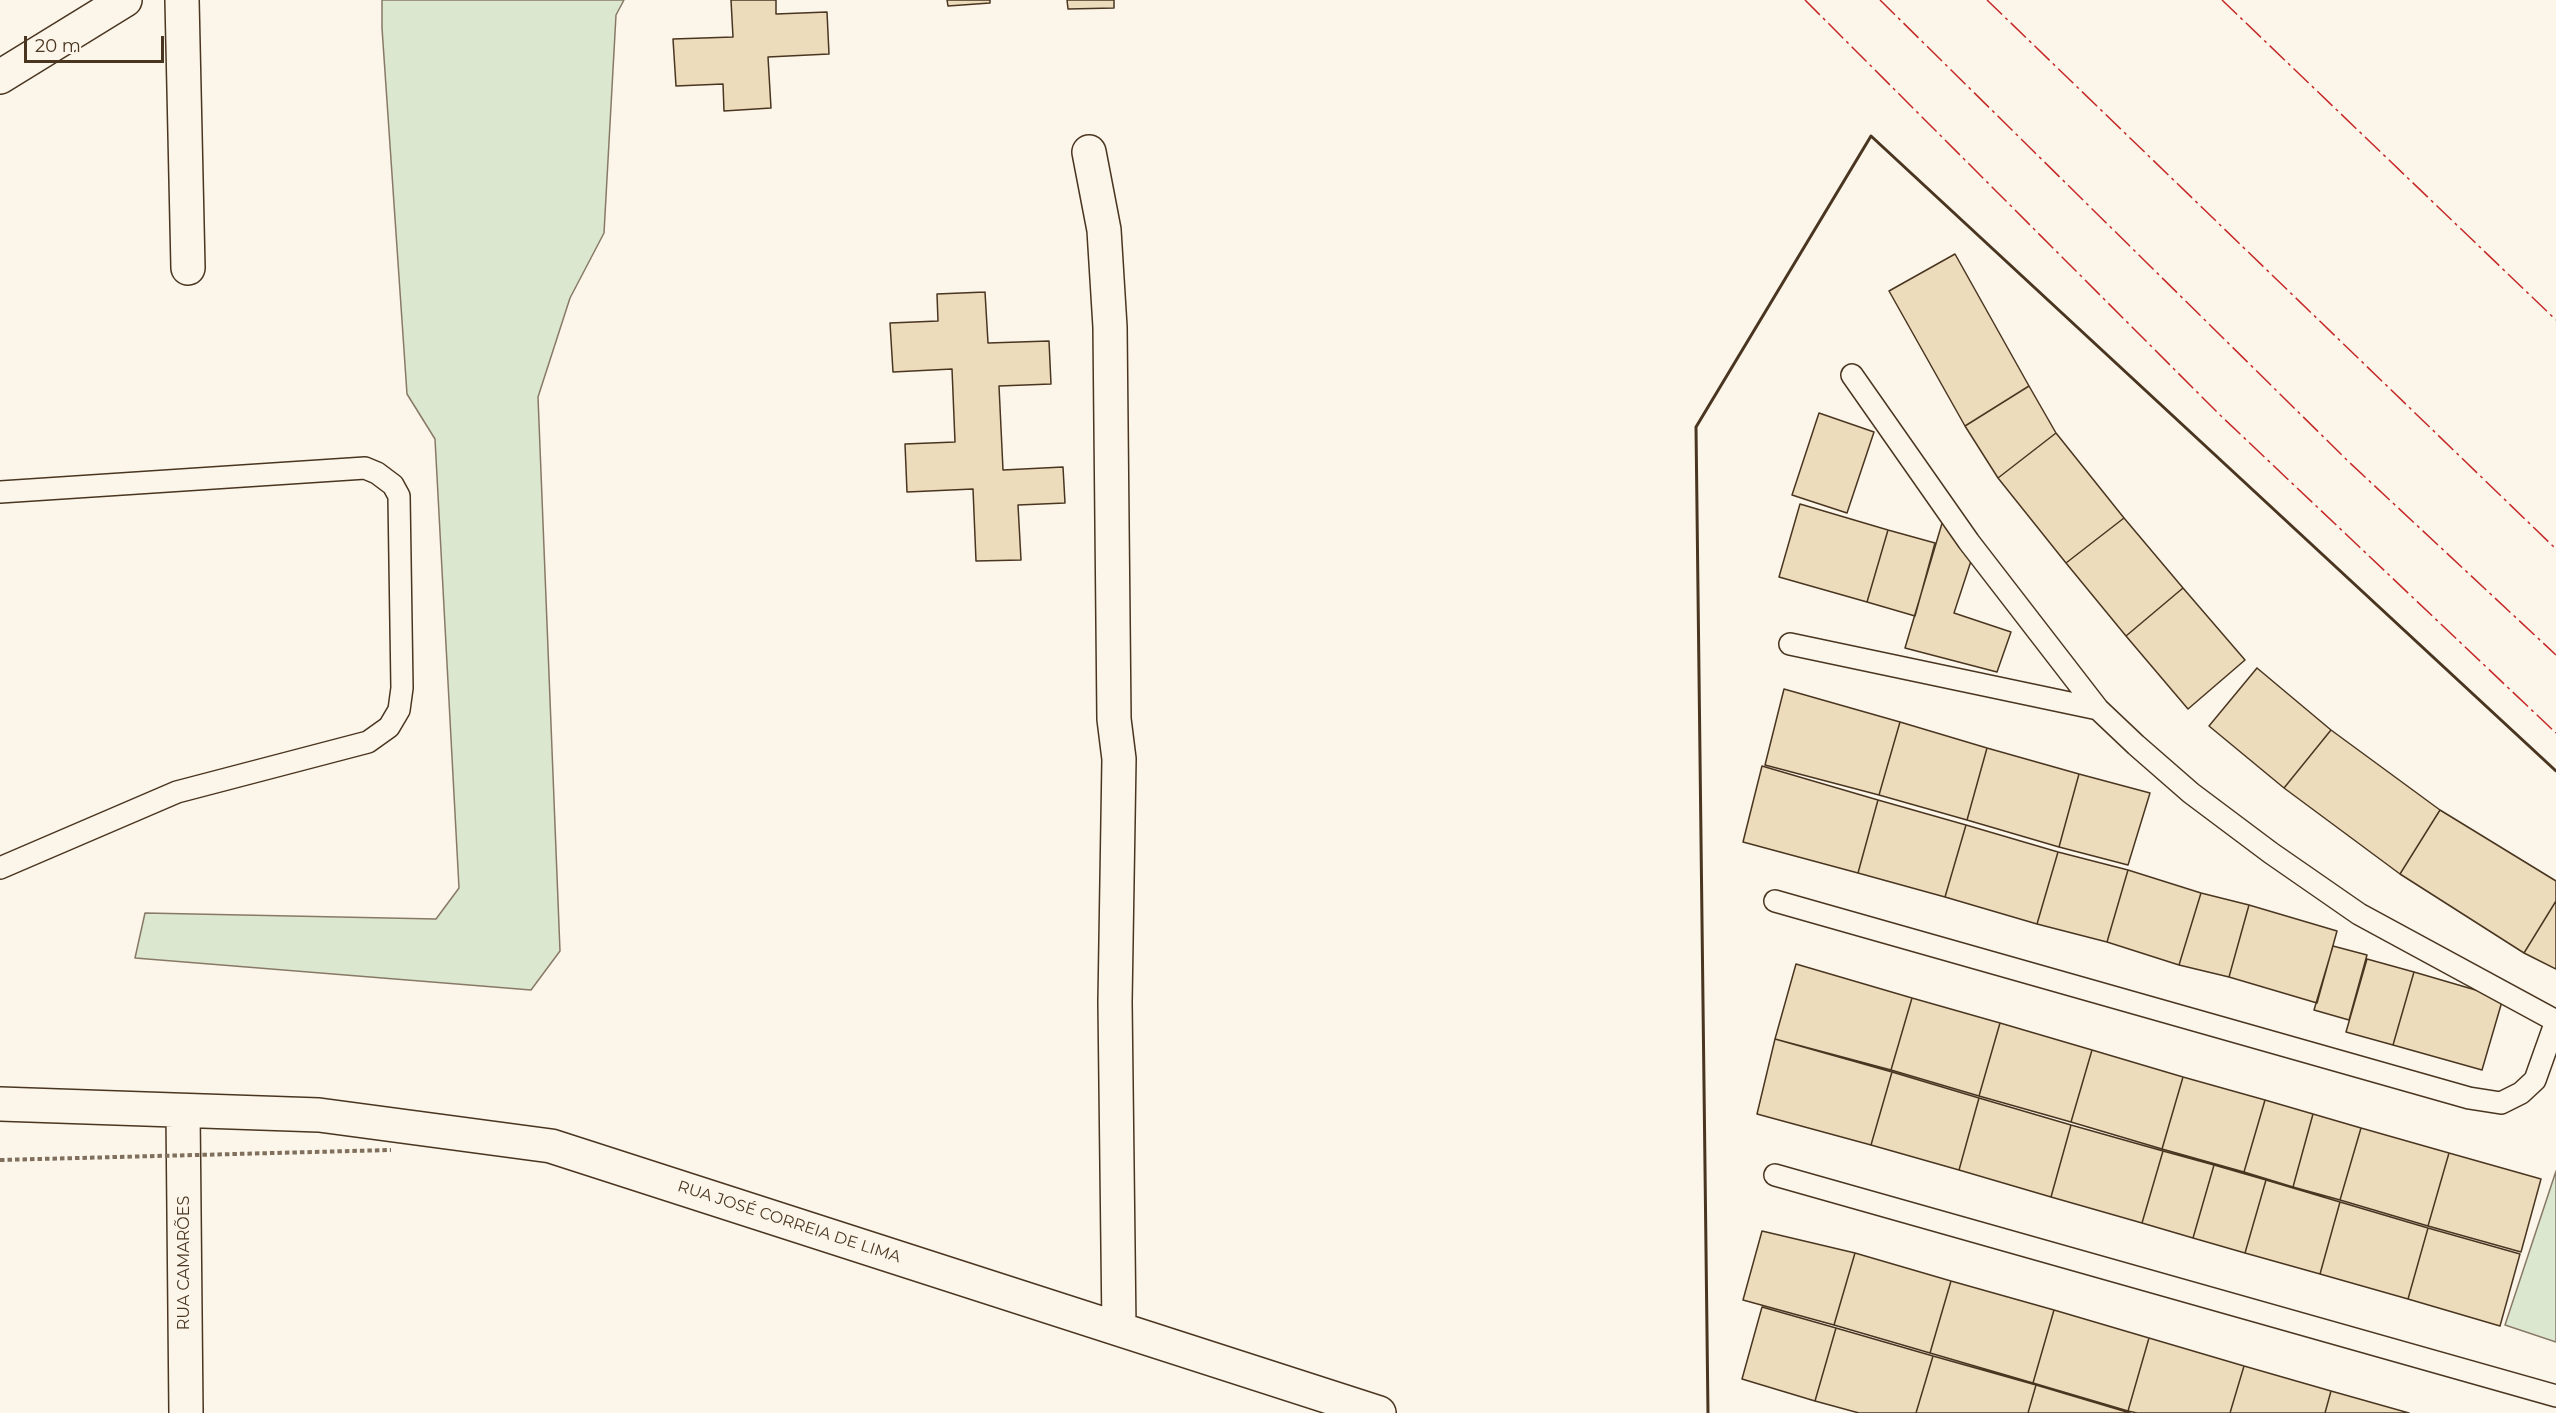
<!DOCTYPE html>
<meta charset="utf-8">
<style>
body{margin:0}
#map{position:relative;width:2556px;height:1413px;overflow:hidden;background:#fbf6e9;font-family:Montserrat,sans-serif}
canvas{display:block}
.scale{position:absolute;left:24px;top:36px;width:140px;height:27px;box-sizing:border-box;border:3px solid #4a3520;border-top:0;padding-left:8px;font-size:18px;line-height:21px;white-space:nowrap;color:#4a3520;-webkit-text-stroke:4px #fbf6e9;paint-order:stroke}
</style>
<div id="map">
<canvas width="2556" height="1413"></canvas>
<div class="scale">20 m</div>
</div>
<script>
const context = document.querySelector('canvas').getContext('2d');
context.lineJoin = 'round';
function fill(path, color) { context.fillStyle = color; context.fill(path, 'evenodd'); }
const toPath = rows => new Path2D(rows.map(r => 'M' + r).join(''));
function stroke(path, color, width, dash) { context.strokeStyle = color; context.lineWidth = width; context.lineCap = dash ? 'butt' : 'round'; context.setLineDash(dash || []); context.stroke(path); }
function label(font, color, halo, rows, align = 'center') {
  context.font = font + ' Montserrat,sans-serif'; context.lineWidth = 4.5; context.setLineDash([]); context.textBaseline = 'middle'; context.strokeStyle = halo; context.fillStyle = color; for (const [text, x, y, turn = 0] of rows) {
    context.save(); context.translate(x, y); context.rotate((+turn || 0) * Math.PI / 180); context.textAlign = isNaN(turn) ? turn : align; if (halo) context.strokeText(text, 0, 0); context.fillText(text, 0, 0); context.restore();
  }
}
const green = toPath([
 [382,0,624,0,616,15,604,233,570,298,538,397,560,951,531,990,135,958,145,913,436,919,459,888,435,439,407,394,382,28,382,0],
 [2556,1171,2556,1342,2505,1325,2556,1171]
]);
fill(green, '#dce7d0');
stroke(green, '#887966', 1.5);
const building = toPath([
 [731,0,776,0,776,14,827,12,829,54,768,57,771,108,724,111,723,84,676,86,673,39,733,37,731,0],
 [947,0,990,0,990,3,948,6,947,0],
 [1067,0,1114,0,1114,8,1068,9,1067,0],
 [1955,254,2029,386,1965,426,1889,291,1955,254],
 [985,292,988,343,1049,341,1051,384,999,386,1003,470,1063,467,1065,503,1018,505,1021,560,976,561,973,489,907,492,905,444,955,442,952,369,893,372,890,323,938,321,937,294,985,292],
 [2029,386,2056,433,1998,478,1965,426,2029,386],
 [1819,413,1874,432,1847,513,1792,495,1819,413],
 [2056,433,2124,518,2066,563,1998,478,2056,433],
 [1800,504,1888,530,1867,602,1779,577,1800,504],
 [2124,518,2183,588,2126,636,2066,563,2124,518],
 [1943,520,1971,561,1954,613,2011,632,1997,672,1905,648,1943,520],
 [1888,530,1935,543,1915,616,1867,602,1888,530],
 [2183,588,2245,660,2188,709,2126,636,2183,588],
 [2257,668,2331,730,2284,788,2209,726,2257,668],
 [1784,689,1900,722,1879,795,1765,765,1784,689],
 [1900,722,1987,748,1967,820,1879,795,1900,722],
 [2331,730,2440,810,2400,874,2284,788,2331,730],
 [1987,748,2079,774,2059,847,1967,820,1987,748],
 [1762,766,1878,800,1858,873,1743,842,1762,766],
 [2079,774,2150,793,2128,865,2059,847,2079,774],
 [1878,800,1966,825,1945,897,1858,873,1878,800],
 [2440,810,2556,881,2556,901,2524,953,2400,874,2440,810],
 [1966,825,2058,852,2037,924,1945,897,1966,825],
 [2058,852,2128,870,2107,942,2037,924,2058,852],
 [2128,870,2201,893,2179,965,2107,942,2128,870],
 [2201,893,2249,905,2229,977,2179,965,2201,893],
 [2556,901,2556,969,2524,953,2556,901],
 [2249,905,2337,931,2317,1003,2229,977,2249,905],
 [2333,946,2367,955,2349,1020,2314,1010,2333,946],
 [2367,959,2414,972,2393,1045,2346,1032,2367,959],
 [1796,964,1912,998,1891,1070,1775,1039,1796,964],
 [2414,972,2503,998,2482,1070,2393,1045,2414,972],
 [1912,998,2000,1023,1979,1096,1891,1070,1912,998],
 [2000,1023,2092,1050,2071,1122,1979,1096,2000,1023],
 [1775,1039,1892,1072,1871,1145,1757,1114,1775,1039],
 [2092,1050,2183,1077,2162,1149,2071,1122,2092,1050],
 [1892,1072,1979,1098,1959,1170,1871,1145,1892,1072],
 [2183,1077,2265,1100,2244,1172,2162,1149,2183,1077],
 [1979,1098,2071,1125,2051,1197,1959,1170,1979,1098],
 [2265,1100,2313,1114,2293,1187,2244,1172,2265,1100],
 [2313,1114,2361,1128,2340,1200,2293,1187,2313,1114],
 [2071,1125,2163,1151,2142,1223,2051,1197,2071,1125],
 [2361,1128,2449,1153,2428,1226,2340,1200,2361,1128],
 [2163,1151,2214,1165,2193,1238,2142,1223,2163,1151],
 [2449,1153,2541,1179,2521,1252,2428,1226,2449,1153],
 [2214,1165,2266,1180,2245,1253,2193,1238,2214,1165],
 [2266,1180,2340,1202,2320,1274,2245,1253,2266,1180],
 [2340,1202,2428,1228,2408,1299,2320,1274,2340,1202],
 [2428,1228,2520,1254,2500,1326,2408,1299,2428,1228],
 [1762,1231,1855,1253,1834,1325,1743,1300,1762,1231],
 [1855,1253,1951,1281,1930,1353,1834,1325,1855,1253],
 [1951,1281,2054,1310,2033,1383,1930,1353,1951,1281],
 [1762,1307,1836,1328,1815,1401,1742,1379,1762,1307],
 [2054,1310,2149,1338,2128,1411,2033,1383,2054,1310],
 [1836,1328,1933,1356,1916,1413,1859,1413,1815,1401,1836,1328],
 [2149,1338,2244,1366,2230,1413,2137,1413,2128,1411,2149,1338],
 [1933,1356,2036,1385,2028,1413,1916,1413,1933,1356],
 [2244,1366,2331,1391,2325,1413,2230,1413,2244,1366],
 [2036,1385,2130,1413,2028,1413,2036,1385],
 [2331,1391,2409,1413,2325,1413,2331,1391]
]);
fill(building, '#ecdcbc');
stroke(building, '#4a3520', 1.5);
const lane = toPath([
 [0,492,365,468,377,473,393,485,399,496,402,688,399,710,389,727,368,742,177,792,0,868],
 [1790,644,2098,709],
 [1775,901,2469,1098,2501,1103,2521,1093,2535,1080,2556,1021,2359,914,2271,853,2191,793,2136,745,2098,709,1969,542,1852,375],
 [1775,1175,2556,1396]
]);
const street = toPath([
 [182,0,188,268],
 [0,77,125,0],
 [1089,152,1104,230,1110,327,1114,719,1119,759,1115,1002,1119,1329],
 [0,1104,319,1115,551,1146,1379,1413],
 [183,1112,186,1413]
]);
stroke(lane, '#4a3520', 24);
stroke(street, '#4a3520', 36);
stroke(lane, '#fbf6e9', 21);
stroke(street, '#fbf6e9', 33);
stroke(toPath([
 [0,1160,391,1150]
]), '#7f6f5c', 4, [4.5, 3]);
stroke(toPath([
 [1708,1413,1696,427,1871,136,2556,771]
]), '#4a3520', 3);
stroke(toPath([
 [1805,0,2220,415,2556,733],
 [1880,0,2350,463,2556,655],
 [1987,0,2556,549],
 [2222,0,2556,320]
]), '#c62828', 1.5, [21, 4.5, 3, 4.5]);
label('16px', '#4a3520', '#fbf6e9', [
 ["RUA JOSÉ CORREIA DE LIMA",789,1222,18],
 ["RUA CAMARÕES",184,1263,-90]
]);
</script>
